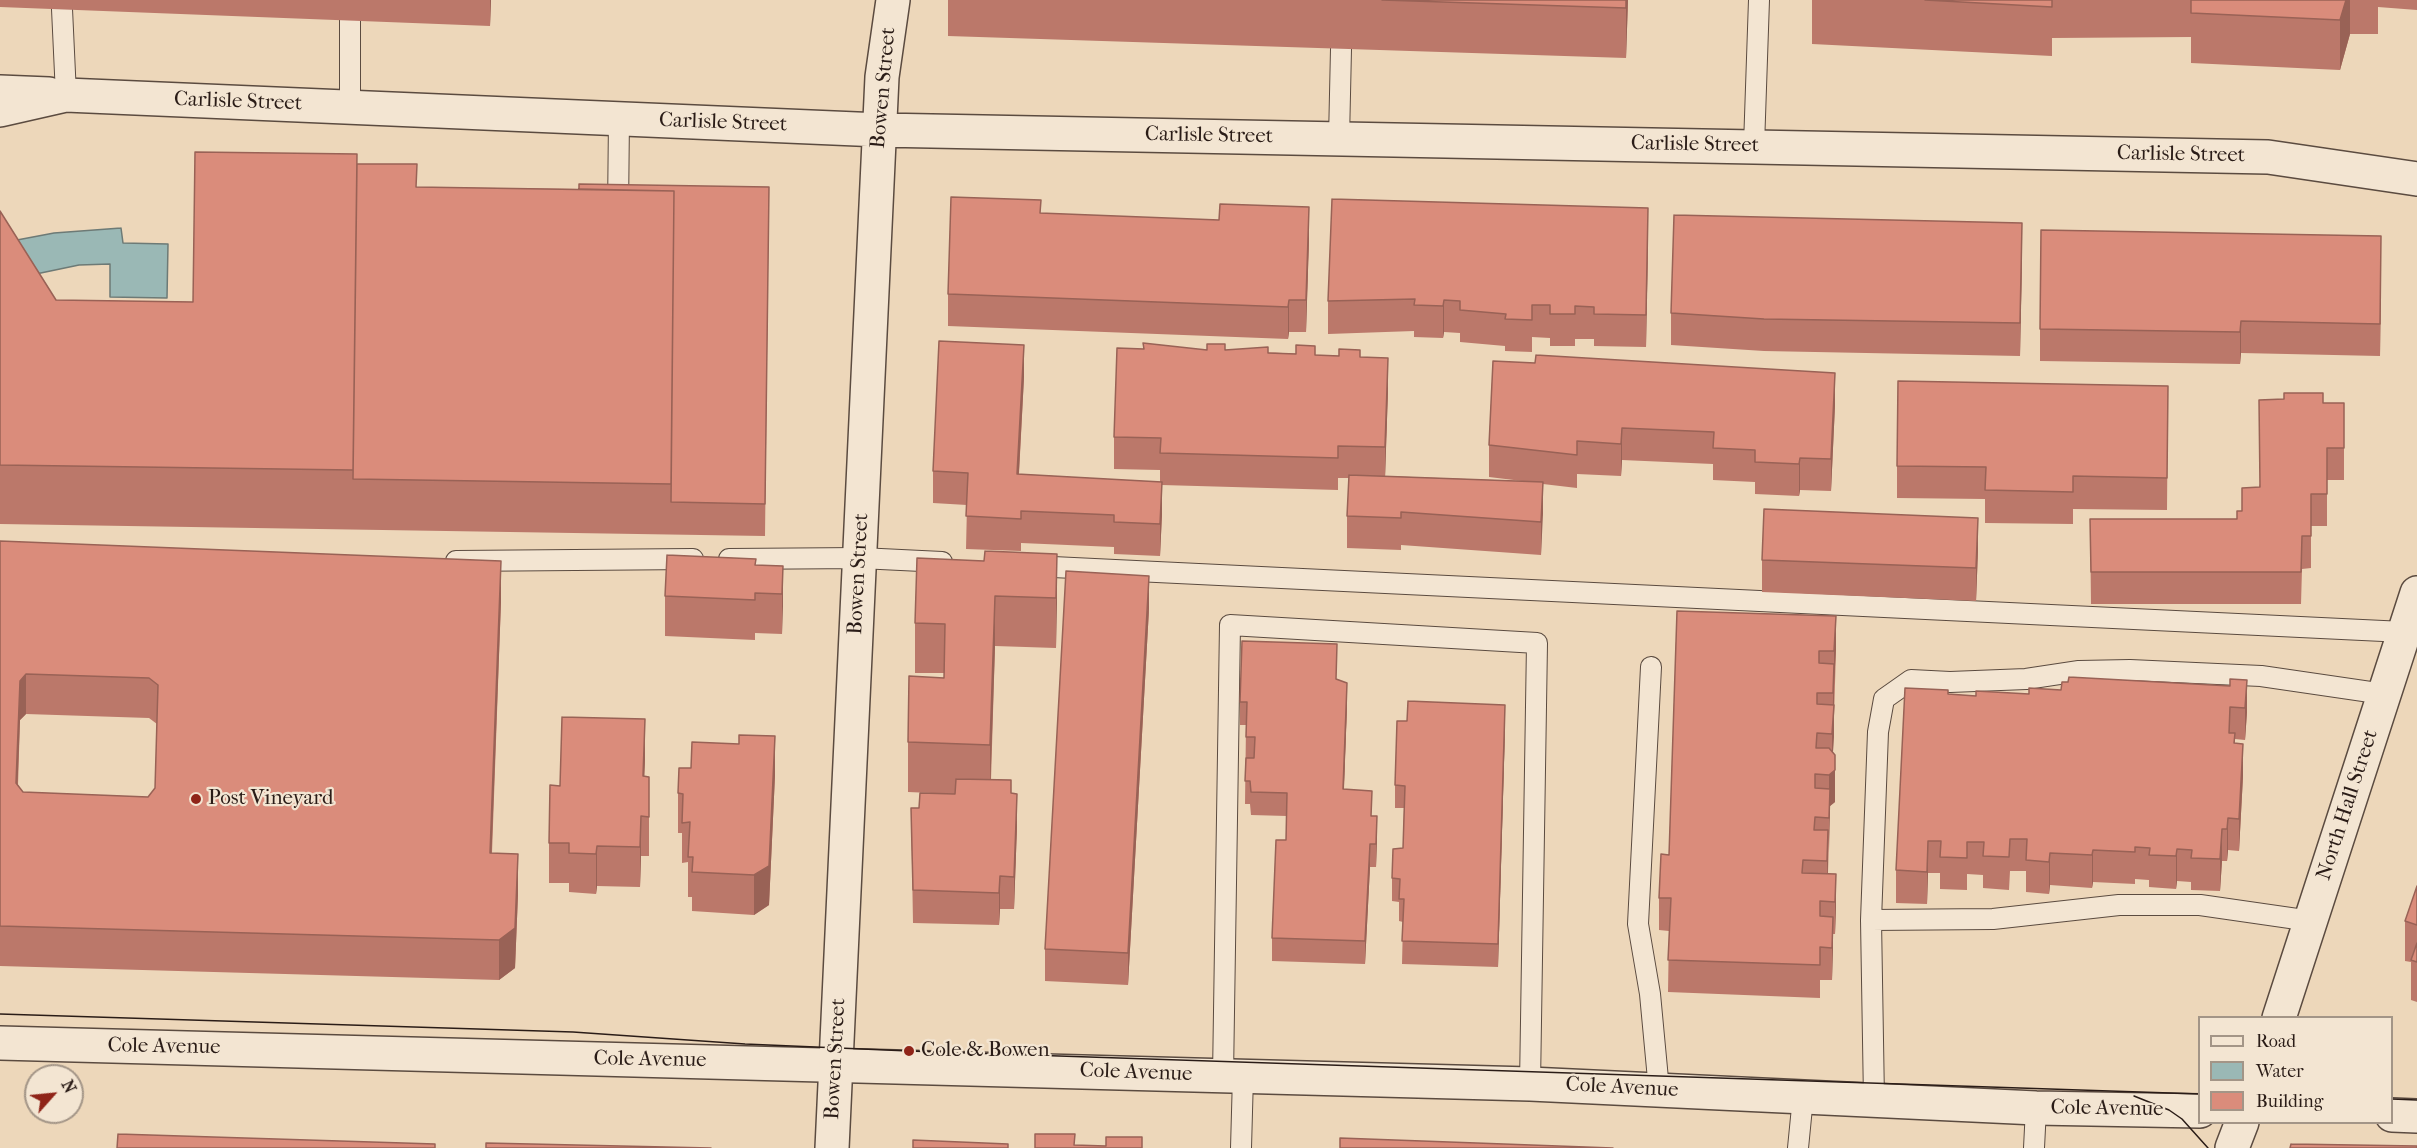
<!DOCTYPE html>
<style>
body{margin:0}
#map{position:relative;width:2417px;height:1148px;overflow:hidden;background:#edd7ba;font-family:"IM FELL French Canon",serif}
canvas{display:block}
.legend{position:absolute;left:2198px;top:1016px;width:195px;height:108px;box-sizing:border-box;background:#f3e5d2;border:2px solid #a39587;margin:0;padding:8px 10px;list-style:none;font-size:18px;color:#2a1c17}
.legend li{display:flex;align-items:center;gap:12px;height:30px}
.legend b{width:30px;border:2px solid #a39587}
.north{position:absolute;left:24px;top:1064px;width:60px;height:60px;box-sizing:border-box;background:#f3e5d2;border:2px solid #a39587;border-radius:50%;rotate:63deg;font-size:16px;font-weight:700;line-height:24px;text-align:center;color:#2a1c17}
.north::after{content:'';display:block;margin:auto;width:21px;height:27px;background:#8f2418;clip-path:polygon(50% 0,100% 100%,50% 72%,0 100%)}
</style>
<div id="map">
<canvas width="2417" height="1148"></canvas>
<ul class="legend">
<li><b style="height:8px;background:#f3e5d2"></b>Road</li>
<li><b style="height:16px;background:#9ab8b5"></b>Water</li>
<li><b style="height:16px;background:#da8c7b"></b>Building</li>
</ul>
<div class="north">N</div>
</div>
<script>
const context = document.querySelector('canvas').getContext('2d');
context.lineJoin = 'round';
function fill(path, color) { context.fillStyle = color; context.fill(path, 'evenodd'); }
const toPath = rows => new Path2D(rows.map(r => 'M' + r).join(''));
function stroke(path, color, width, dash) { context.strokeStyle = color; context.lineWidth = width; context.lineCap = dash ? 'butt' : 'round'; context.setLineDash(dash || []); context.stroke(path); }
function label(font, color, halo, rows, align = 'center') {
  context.font = font + ' "IM FELL French Canon",serif'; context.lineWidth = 4.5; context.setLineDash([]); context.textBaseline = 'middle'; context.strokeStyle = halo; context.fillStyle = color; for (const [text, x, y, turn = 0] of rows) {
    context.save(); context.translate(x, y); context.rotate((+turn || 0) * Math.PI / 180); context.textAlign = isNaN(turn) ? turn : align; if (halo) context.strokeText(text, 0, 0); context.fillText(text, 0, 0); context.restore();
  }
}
const water = toPath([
 [121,228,123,243,168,244,167,298,110,297,110,264,79,265,36,274,17,240,54,233,121,228]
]);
fill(water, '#9ab8b5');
stroke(water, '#6d7a76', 1.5);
const service = toPath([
 [62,9,66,95],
 [350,20,350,107],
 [1339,139,1341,49],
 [1754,146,1759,0],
 [618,212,619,118],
 [729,559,860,558,942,562],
 [456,561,693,559],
 [1032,566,2404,632],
 [1651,667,1638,924,1650,994,1659,1090],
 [1871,920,1993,919,2119,905,2200,905,2311,921],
 [1223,1076,1230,625,1537,643,1530,1084],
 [1874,1100,1871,920,1878,732,1884,699,1911,680,1950,682,2026,679,2079,671,2130,670,2261,676,2384,694],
 [1241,1148,1243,1076],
 [1798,1148,1803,1097],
 [2034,1148,2036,1108]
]);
const minor = toPath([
 [0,92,49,94],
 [0,1043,1530,1084,2036,1108,2200,1111],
 [2392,1115,2417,1116]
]);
const tertiary = toPath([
 [0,110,66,95,880,130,2268,157,2417,179],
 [2279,1018,2417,593],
 [832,1148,882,77,893,0],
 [2232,1148,2242,1122]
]);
stroke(service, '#5b4b40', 22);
stroke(minor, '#5b4b40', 36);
stroke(tertiary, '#5b4b40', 36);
stroke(service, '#f3e5d2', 20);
stroke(minor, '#f3e5d2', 33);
stroke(tertiary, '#f3e5d2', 33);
stroke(toPath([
 [0,1014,573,1032,745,1044,909,1051,2200,1094],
 [2134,1096,2169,1110,2182,1119,2208,1148],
 [2392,1099,2417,1100]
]), '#2a1c17', 1.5);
fill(toPath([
 [0,0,491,0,490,26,0,7],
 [948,0,1628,0,1626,58,948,36],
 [1812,0,2417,0,2417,10,2378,7,2378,34,2350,34,2340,70,2191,63,2191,37,2052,38,2052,56,1812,44],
 [357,164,417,187,579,189,769,187,765,536,0,524,0,211,56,300,193,302],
 [1041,213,1309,239,1306,332,1289,332,1288,339,948,326,948,294],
 [1648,240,1646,347,1594,346,1594,339,1575,339,1575,346,1550,346,1550,338,1532,337,1532,352,1505,351,1505,346,1460,342,1460,333,1444,332,1443,338,1414,337,1414,331,1328,334,1328,301],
 [2022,255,2020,356,1764,351,1671,345,1671,313],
 [2381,268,2380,356,2241,353,2240,364,2040,361,2040,329],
 [1207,350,1225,350,1360,357,1388,390,1385,476,1522,481,1489,477,1489,445,1493,361,1835,405,1831,491,1800,490,1799,496,1755,494,1755,482,1713,480,1713,464,1622,460,1621,476,1577,474,1577,488,1543,484,1541,555,1401,545,1401,550,1347,548,1347,516,1349,478,1338,478,1338,490,1162,485,1162,514,1160,556,1114,554,1114,547,1021,543,1021,551,966,549,967,505,933,503,933,471,1024,377,1019,474,1160,482,1160,470,1114,469,1114,437],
 [2168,386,2167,510,2073,509,2073,524,1985,523,1985,499,1897,498,1897,466],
 [2284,393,2323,403,2344,403,2344,480,2327,480,2327,526,2311,526,2311,568,2302,569,2301,604,2091,604,2090,519,2237,519,2259,487,2284,399],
 [0,541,501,601,492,853,518,894,515,968,499,980,0,966],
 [26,714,149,718,157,724,155,788,148,797,23,792,18,785,20,720],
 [1978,550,1976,601,1762,592,1762,560],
 [1057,554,1056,648,995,646,991,780,1011,794,1017,826,1014,909,1000,909,999,925,913,923,911,808,919,808,955,794,908,792,908,742,944,678,944,673,915,673,915,623,984,561],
 [756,565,783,566,782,634,755,633,755,640,665,636,665,596],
 [1149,609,1128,985,1045,981,1045,949],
 [1677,611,1836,649,1833,752,1835,787,1835,802,1830,806,1828,873,1836,906,1835,934,1833,934,1832,980,1820,980,1820,998,1668,992,1669,931,1659,930,1659,898,1669,855],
 [1337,679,1347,706,1344,789,1372,816,1377,839,1376,867,1370,867,1365,964,1272,961,1272,938,1286,840,1287,816,1251,815,1250,804,1245,804,1246,725,1240,725,1240,702],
 [2230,679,2247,712,2245,740,2235,739,2235,743,2243,776,2239,851,2228,850,2227,861,2222,861,2220,891,2191,890,2191,882,2177,881,2176,889,2149,887,2149,880,2135,879,2135,884,2093,882,2092,888,2050,885,2049,894,2026,892,2026,871,2010,871,2009,890,1983,888,1983,875,1967,874,1967,890,1940,889,1940,873,1928,873,1927,904,1896,903,1896,870,1948,694,1976,696,2029,694,2061,690,2230,686],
 [1505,728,1498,967,1402,964,1403,922,1399,921,1399,902,1392,901,1392,878,1403,848,1404,808,1395,808,1395,785],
 [645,759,644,776,649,777,649,856,641,856,640,887,597,886,596,894,569,892,569,883,549,883,549,843,560,786],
 [775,775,769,905,754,915,692,911,692,897,688,897,688,862,682,863,682,833,678,833,678,793],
 [2417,886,2417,1002,2411,1000,2411,962,2405,961,2405,921]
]), '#bb786a');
fill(toPath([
 [490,0,491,0,490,26],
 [1626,0,1628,0,1626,58],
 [2346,0,2350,0,2350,34,2340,70,2340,20],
 [1309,207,1309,239,1306,332,1306,300],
 [1648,208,1648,240,1646,347,1646,315],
 [2022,223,2022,255,2020,356,2020,323],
 [2381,236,2381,268,2380,356,2380,324],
 [1289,300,1289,332,1288,339,1288,307],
 [1444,300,1444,332,1443,338,1443,306],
 [2241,321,2241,353,2240,364,2240,332],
 [1024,345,1024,377,1017,507,1017,474],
 [1388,358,1388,390,1385,479,1385,447],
 [1835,373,1835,405,1831,491,1831,459],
 [1622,428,1622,460,1621,476,1621,444],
 [1800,458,1800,490,1799,496,1799,464],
 [1162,482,1162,514,1160,556,1160,524],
 [1543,482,1543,514,1541,555,1541,522],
 [1978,518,1978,550,1976,601,1976,568],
 [1057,554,1057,603,1056,648,1056,598],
 [501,561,501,601,490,893,490,853],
 [783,566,783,606,782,634,782,594],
 [1149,576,1149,609,1128,985,1128,953],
 [995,596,995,646,990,795,990,745],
 [1836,616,1836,649,1834,684,1834,651],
 [1834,664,1834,737,1832,766,1832,734],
 [26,674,26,714,20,720,16,823,16,783,20,681],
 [2247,680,2247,712,2245,740,2245,708],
 [1347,683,1347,706,1343,812,1343,789],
 [1505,705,1505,728,1498,967,1498,944],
 [645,719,645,759,643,816,643,776],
 [775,736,775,775,769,905,754,915,754,875],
 [2243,744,2243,776,2239,851,2239,819],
 [1835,755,1835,802,1830,806,1829,851,1829,775],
 [1017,794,1017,826,1014,909,1014,877],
 [641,816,641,856,640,887,640,847],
 [1377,816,1377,839,1376,867,1376,844],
 [2228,818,2228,850,2227,861,2227,829],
 [2222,829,2222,861,2220,891,2220,859],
 [1828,830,1828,863,1827,893,1827,861],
 [1928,841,1928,873,1927,904,1927,872],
 [1370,844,1370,867,1365,964,1365,941],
 [597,846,597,886,596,894,596,854],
 [2177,849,2177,881,2176,889,2176,856],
 [2093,850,2093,882,2092,888,2092,855],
 [2050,853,2050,885,2049,894,2049,862],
 [518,854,518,894,515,968,499,980,499,940],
 [1836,874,1836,906,1835,934,1835,902],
 [1000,876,1000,909,999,925,999,893],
 [1833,917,1833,949,1832,980,1832,948]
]), '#996256');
const building = toPath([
 [1382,0,1626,0,1626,8,1382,0],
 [1925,0,2052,0,2052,7,1925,0],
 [2191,0,2346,0,2340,20,2191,13,2191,0],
 [195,152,357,154,353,470,0,465,0,211,56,300,193,302,195,152],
 [357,164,417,164,416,187,674,191,671,484,353,479,357,164],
 [579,184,769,187,765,504,671,502,674,191,579,189,579,184],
 [951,197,1041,200,1040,213,1219,220,1220,204,1309,207,1306,300,1289,300,1288,307,948,294,951,197],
 [1332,199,1648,208,1646,315,1594,314,1594,307,1575,306,1575,314,1550,314,1550,305,1532,305,1532,320,1505,319,1506,314,1460,310,1460,301,1444,300,1443,306,1414,305,1415,299,1328,301,1332,199],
 [1674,215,2022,223,2020,323,1764,319,1671,313,1674,215],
 [2041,230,2381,236,2380,324,2241,321,2240,332,2040,329,2041,230],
 [939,341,1024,345,1017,474,1162,482,1160,524,1114,522,1114,515,1021,511,1021,519,966,516,968,473,933,471,939,341],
 [1143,343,1207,350,1207,344,1225,344,1225,350,1268,347,1268,353,1296,354,1296,345,1315,346,1315,355,1339,356,1339,349,1360,350,1360,357,1388,358,1385,447,1338,446,1338,458,1160,453,1161,438,1114,437,1117,348,1144,349,1143,343],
 [1536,355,1835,373,1831,459,1800,458,1799,464,1755,462,1755,450,1713,448,1714,432,1622,428,1621,444,1577,441,1577,455,1489,445,1493,361,1535,363,1536,355],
 [1898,381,2168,386,2167,478,2073,476,2073,492,1985,490,1986,467,1897,466,1898,381],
 [2284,393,2323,393,2323,403,2344,403,2344,448,2327,448,2327,494,2311,494,2311,536,2302,536,2301,572,2091,572,2090,519,2237,519,2237,511,2242,511,2242,488,2260,487,2259,400,2284,399,2284,393],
 [1349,475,1543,482,1541,522,1401,512,1401,518,1347,516,1349,475],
 [1764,509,1978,518,1976,568,1762,560,1764,509],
 [0,541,501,561,490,853,518,854,515,928,499,940,0,926,0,541],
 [26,674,149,678,158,685,155,788,148,797,23,792,16,783,20,681,26,674],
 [985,551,1057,554,1056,598,995,596,990,745,908,742,909,676,944,678,945,624,915,623,917,558,984,561,985,551],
 [667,555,756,559,755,565,783,566,782,594,755,593,755,600,665,596,667,555],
 [1066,571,1149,576,1128,953,1045,949,1066,571],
 [1677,611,1836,616,1834,651,1819,651,1819,663,1834,664,1833,693,1817,693,1817,704,1834,705,1832,734,1817,733,1816,748,1829,748,1835,755,1835,770,1829,775,1815,774,1815,788,1830,789,1829,818,1815,817,1814,830,1828,830,1827,861,1803,860,1802,873,1836,874,1835,902,1820,901,1820,916,1833,917,1832,948,1820,947,1820,965,1668,960,1671,898,1659,898,1661,854,1669,855,1677,611],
 [1242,641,1337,644,1336,679,1347,683,1343,789,1372,791,1371,816,1377,816,1376,844,1370,844,1365,941,1272,938,1276,840,1286,840,1287,793,1251,792,1250,781,1245,781,1246,758,1254,758,1255,737,1246,737,1247,702,1240,702,1242,641],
 [2069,677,2230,686,2230,679,2247,680,2245,708,2230,707,2229,733,2235,733,2234,743,2243,744,2239,819,2228,818,2227,829,2222,829,2220,859,2191,858,2192,850,2177,849,2176,856,2149,855,2150,848,2135,847,2135,852,2093,850,2092,855,2050,853,2049,862,2026,860,2027,839,2010,839,2009,857,1983,856,1984,842,1967,842,1967,858,1940,857,1941,841,1928,841,1927,872,1896,870,1905,688,1948,690,1948,694,1976,696,1976,691,2029,694,2029,688,2061,690,2062,682,2068,682,2069,677],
 [1408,701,1505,705,1498,944,1402,941,1404,899,1399,899,1400,879,1392,878,1393,849,1403,848,1405,786,1395,785,1397,721,1407,721,1408,701],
 [562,717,645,719,643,776,649,777,649,817,641,816,640,847,597,846,596,854,569,853,569,843,549,843,550,785,560,786,562,717],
 [739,735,775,736,769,866,754,875,692,872,693,857,688,857,690,822,682,823,683,794,678,793,679,768,691,768,692,742,739,744,739,735],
 [956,779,1011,780,1011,793,1017,794,1014,877,1000,876,999,893,913,890,911,808,919,808,920,793,955,794,956,779],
 [2417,886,2417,925,2405,921,2417,886],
 [2417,943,2417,962,2411,960,2417,943],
 [118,1134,435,1144,435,1148,117,1148,118,1134],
 [1035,1134,1075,1134,1074,1145,1106,1146,1106,1137,1142,1137,1142,1148,1035,1148,1035,1134],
 [1340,1138,1613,1148,1340,1148,1340,1138],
 [913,1140,1008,1144,1008,1148,913,1148,913,1140],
 [486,1143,711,1148,486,1148,486,1143],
 [2291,1144,2417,1146,2417,1148,2290,1148,2291,1144]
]);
fill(building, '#da8c7b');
stroke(building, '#996256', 1.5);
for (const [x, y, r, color] of [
 [196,799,6,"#8f2418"],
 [909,1051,6,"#8f2418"]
]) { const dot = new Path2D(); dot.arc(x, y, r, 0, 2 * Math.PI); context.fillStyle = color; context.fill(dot); stroke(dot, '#f3e5d2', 2); }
label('21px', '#2a1c17', '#f3e5d2', [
 ["Bowen Street",884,88,-85],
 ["Carlisle Street",238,102,2],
 ["Carlisle Street",723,123,2],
 ["Carlisle Street",1209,136,1],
 ["Carlisle Street",1695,145,1],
 ["Carlisle Street",2181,155,1],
 ["Bowen Street",859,574,-87],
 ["North Hall Street",2348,805,-72],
 ["Cole Avenue",164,1047,1],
 ["Bowen Street",836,1059,-87],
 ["Cole Avenue",650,1060,1],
 ["Cole Avenue",1136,1073,2],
 ["Cole Avenue",1622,1088,3],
 ["Cole Avenue",2107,1109,1]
]);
label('21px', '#2a1c17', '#f3e5d2', [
 ["Post Vineyard",208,799],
 ["Cole & Bowen",921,1051]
], 'left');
</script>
